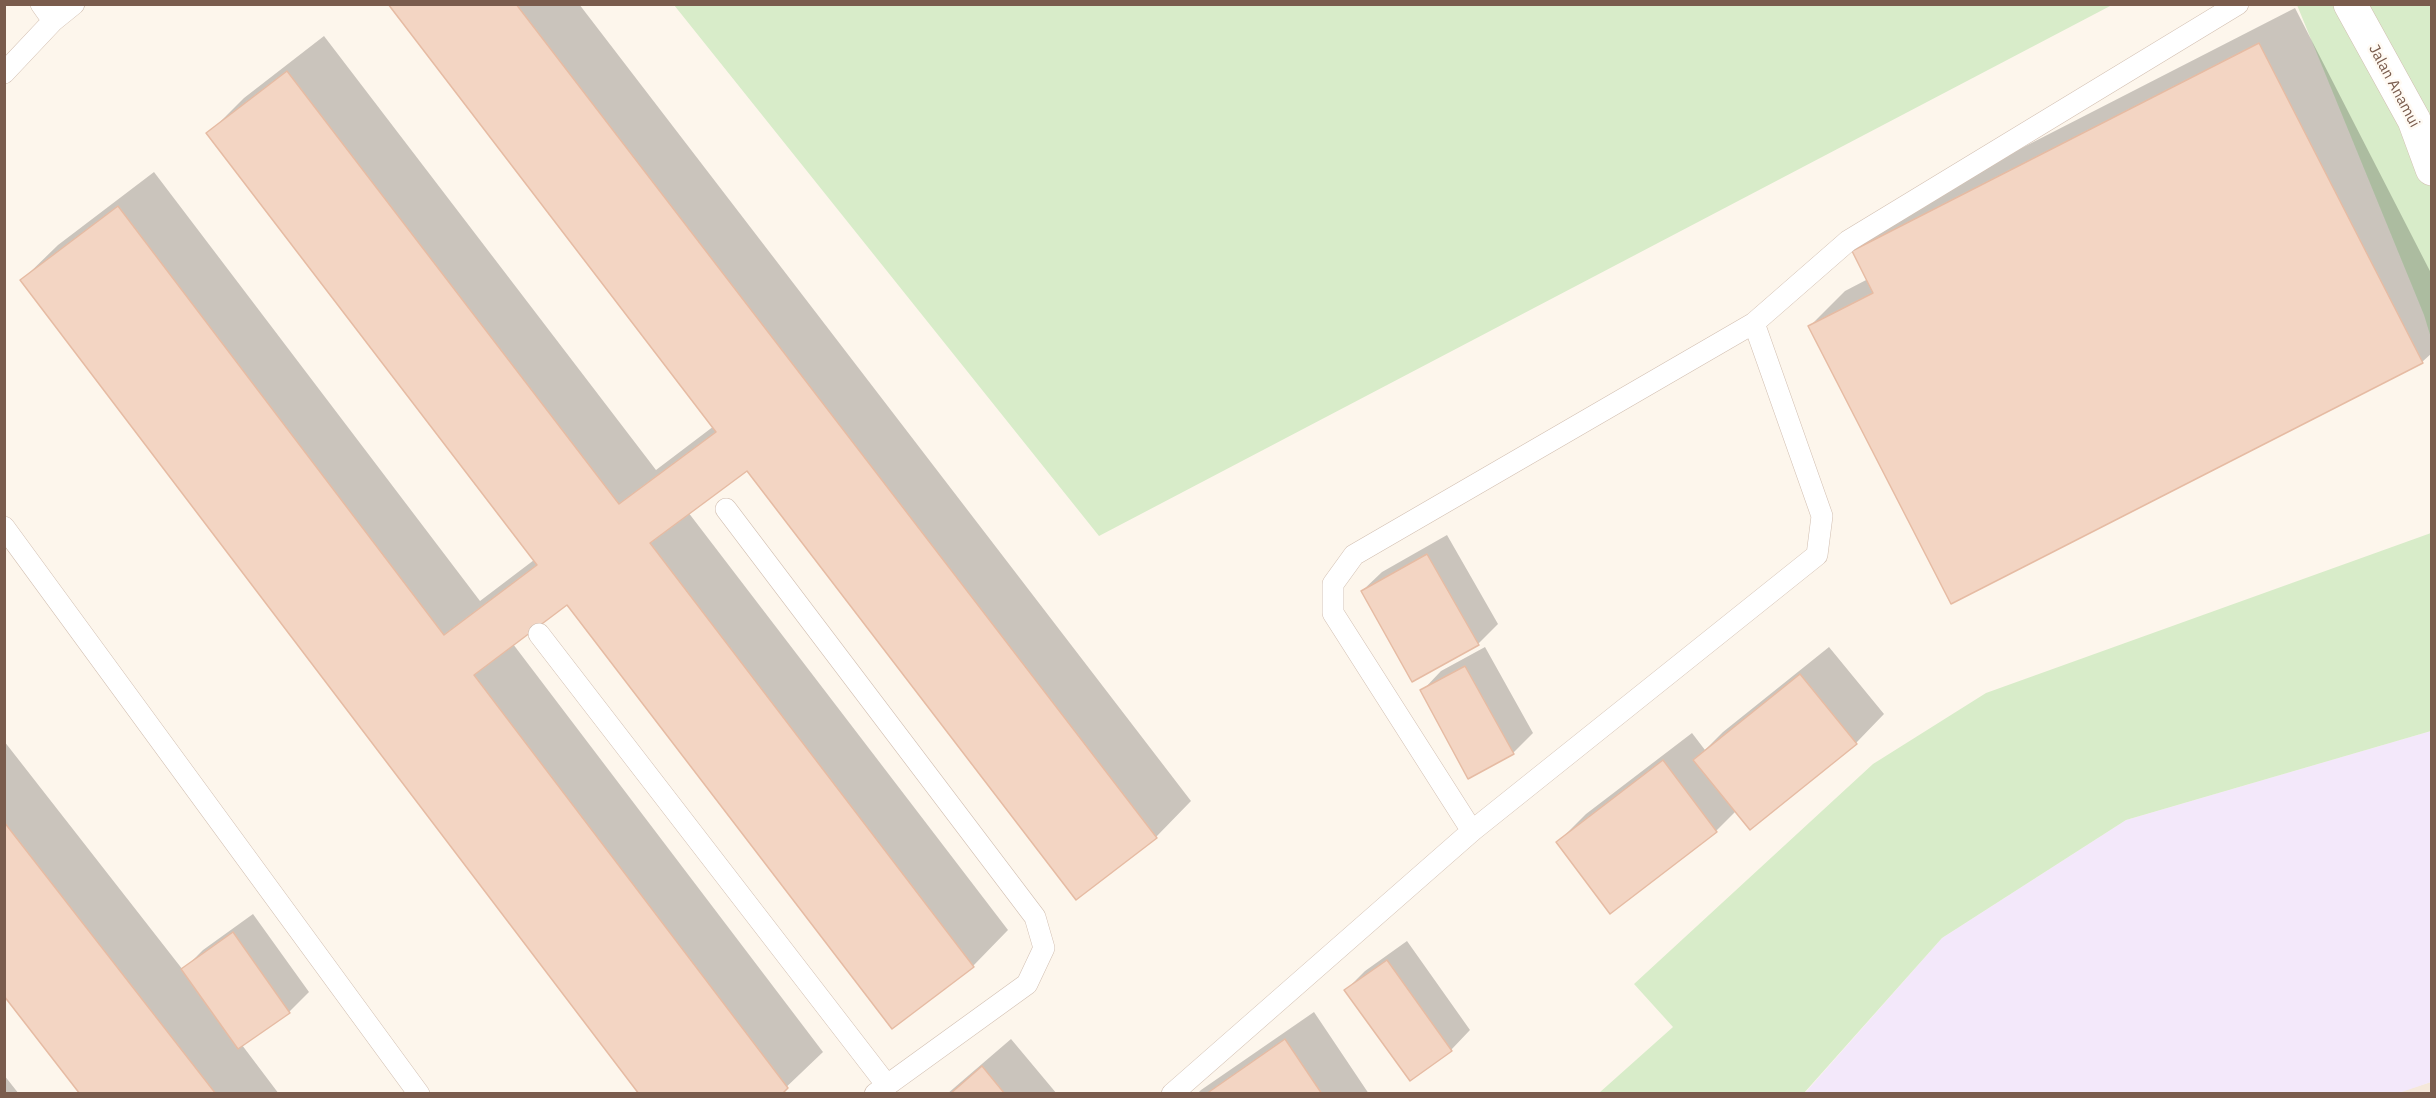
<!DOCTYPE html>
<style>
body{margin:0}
#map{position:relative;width:2436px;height:1098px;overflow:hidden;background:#fdf6ec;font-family:"IBM Plex Sans",sans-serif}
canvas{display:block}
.frame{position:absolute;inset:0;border:6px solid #7a5c4d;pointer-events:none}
</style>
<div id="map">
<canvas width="2436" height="1098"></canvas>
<div class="frame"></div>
</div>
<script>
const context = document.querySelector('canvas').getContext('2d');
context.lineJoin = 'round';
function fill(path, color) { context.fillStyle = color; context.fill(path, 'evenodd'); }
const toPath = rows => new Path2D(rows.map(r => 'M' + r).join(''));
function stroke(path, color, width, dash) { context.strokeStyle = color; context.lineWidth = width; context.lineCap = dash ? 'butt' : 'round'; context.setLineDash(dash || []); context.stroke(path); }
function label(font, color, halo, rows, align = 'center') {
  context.font = font + ' "IBM Plex Sans",sans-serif'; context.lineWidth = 5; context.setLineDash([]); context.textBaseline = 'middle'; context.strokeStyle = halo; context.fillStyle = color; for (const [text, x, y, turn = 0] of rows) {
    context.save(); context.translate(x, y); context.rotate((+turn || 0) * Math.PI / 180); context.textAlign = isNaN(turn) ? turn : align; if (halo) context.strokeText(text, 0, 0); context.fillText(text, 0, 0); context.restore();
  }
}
fill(toPath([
 [2431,1082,2431,1093,2396,1093]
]), '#f5e8da');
fill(toPath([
 [2431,731,2431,1082,2396,1094,1804,1094,1942,938,2126,820]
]), '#f3e8fa');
fill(toPath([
 [674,5,2112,5,1099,536],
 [2297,5,2431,5,2431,338,2424,315],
 [2431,533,2431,731,2126,820,1942,938,1804,1093,1599,1093,1673,1027,1634,984,1873,764,1986,693]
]), '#d8ecc9');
fill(toPath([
 [390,4,579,4,1191,801,1156,837,747,469,688,512,1008,930,973,966,567,603,513,644,823,1052,779,1094,22,280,58,245,154,172,480,601,534,560,208,134,244,98,324,36,656,470,714,426],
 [2295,8,2432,275,2432,353,2422,362,1952,602,1810,326,1845,291,1868,279,1853,251,1889,216],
 [1447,535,1498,624,1478,644,1362,591,1382,572],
 [1485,647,1533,733,1513,753,1422,691,1441,671],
 [1829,647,1884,714,1856,743,1736,811,1716,831,1611,911,1558,842,1586,814,1692,733,1705,750,1723,732],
 [4,741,183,970,203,950,253,914,309,992,289,1012,242,1045,279,1094,82,1094,4,994],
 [1407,941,1470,1030,1451,1050,1346,990,1365,971],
 [1314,1012,1369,1094,1197,1094,1201,1090],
 [1011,1039,1057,1094,947,1094],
 [4,1075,19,1094,4,1094]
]), '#0003');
const building = toPath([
 [388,4,516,4,1157,838,1076,900,747,471,650,543,974,967,892,1029,567,605,474,675,788,1088,782,1094,639,1094,20,280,118,206,444,635,537,565,206,133,287,71,619,504,716,432,388,4],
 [2259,43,2423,363,1951,604,1808,326,1873,293,1852,251,2259,43],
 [1427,554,1479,645,1412,682,1361,591,1427,554],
 [1465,666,1514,754,1468,779,1420,690,1465,666],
 [1800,674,1857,744,1750,830,1693,760,1800,674],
 [1663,760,1717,832,1610,914,1556,842,1663,760],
 [4,822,216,1094,80,1094,4,996,4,822],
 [233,932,290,1013,238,1049,181,969,233,932],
 [1387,960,1452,1051,1410,1081,1344,990,1387,960],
 [1285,1039,1322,1094,1206,1094,1285,1039],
 [982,1066,1005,1094,950,1094,982,1066]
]);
fill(building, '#f3d5c3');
stroke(building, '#e6bba3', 1.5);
const lane = toPath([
 [41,4,53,21],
 [4,73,53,21,74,4],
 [726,509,1035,917,1044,948,1027,984,875,1094],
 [4,527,419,1094],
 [539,634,886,1084],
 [1472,831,1333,613,1333,584,1354,555,1754,323],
 [1172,1094,1472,831,1817,555,1822,516,1754,323,1848,241,2238,4]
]);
const street = toPath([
 [2350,4,2414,120,2432,169]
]);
stroke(lane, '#d1beb0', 22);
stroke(street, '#d1beb0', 34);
stroke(lane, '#fff', 21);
stroke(street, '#fff', 33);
label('15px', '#7a5c4d', '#fffaf3', [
 ["Jalan Anamui",2394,86,62]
]);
</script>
